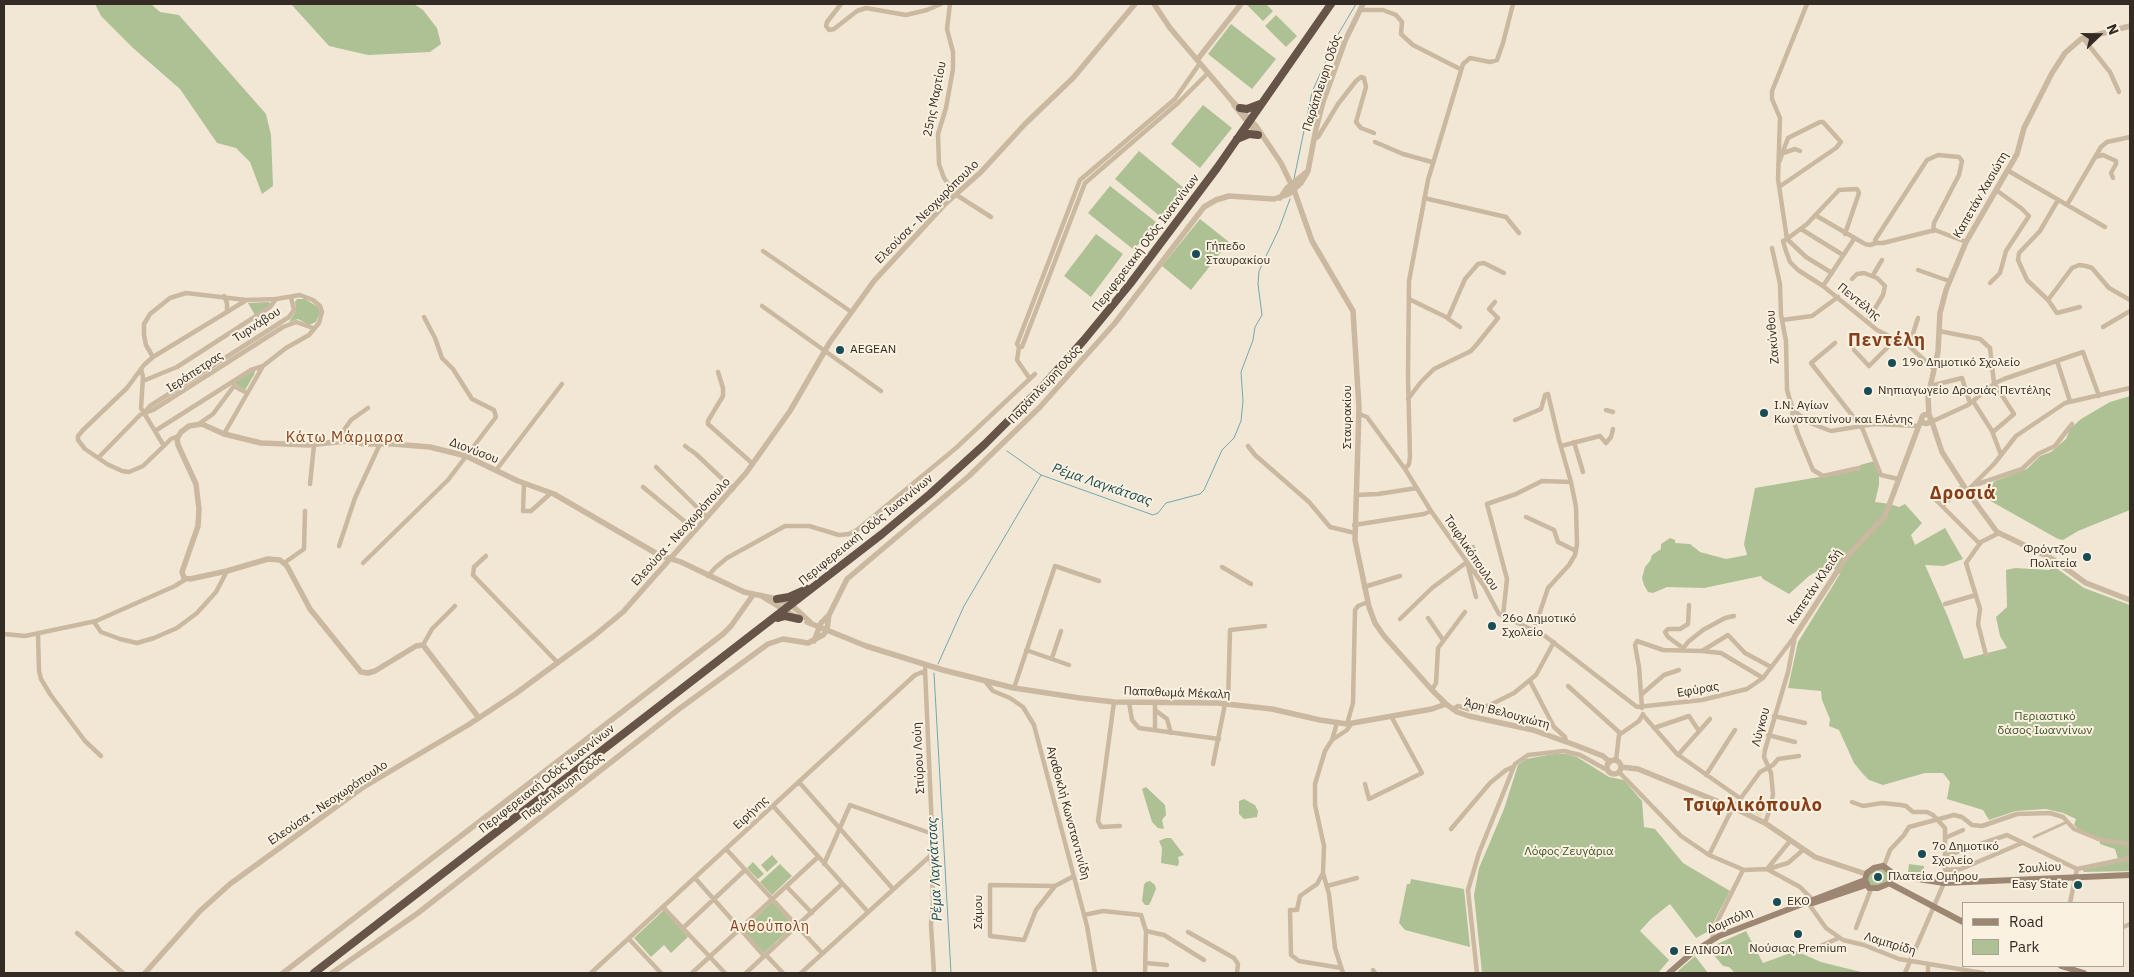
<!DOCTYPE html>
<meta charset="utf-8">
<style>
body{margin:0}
#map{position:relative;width:2134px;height:977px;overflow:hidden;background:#f2e7d5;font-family:"IBM Plex Sans",sans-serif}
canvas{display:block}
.frame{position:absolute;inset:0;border:5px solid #342b24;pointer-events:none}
.legend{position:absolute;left:1962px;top:902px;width:162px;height:65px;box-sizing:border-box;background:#faf1e1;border:1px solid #aba295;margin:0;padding:6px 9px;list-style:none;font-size:15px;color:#342b24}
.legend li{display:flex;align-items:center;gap:10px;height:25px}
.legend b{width:25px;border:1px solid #aba295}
.north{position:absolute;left:2074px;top:10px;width:50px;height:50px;-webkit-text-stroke:4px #faf1e1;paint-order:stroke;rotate:68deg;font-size:14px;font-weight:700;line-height:20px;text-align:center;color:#342b24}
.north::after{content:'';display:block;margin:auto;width:18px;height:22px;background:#342b24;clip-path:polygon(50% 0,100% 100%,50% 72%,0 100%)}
</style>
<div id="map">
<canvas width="2134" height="977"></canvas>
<div class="frame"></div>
<ul class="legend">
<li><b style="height:6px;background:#9d8772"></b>Road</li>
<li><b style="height:14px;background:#aec195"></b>Park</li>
</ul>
<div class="north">N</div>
</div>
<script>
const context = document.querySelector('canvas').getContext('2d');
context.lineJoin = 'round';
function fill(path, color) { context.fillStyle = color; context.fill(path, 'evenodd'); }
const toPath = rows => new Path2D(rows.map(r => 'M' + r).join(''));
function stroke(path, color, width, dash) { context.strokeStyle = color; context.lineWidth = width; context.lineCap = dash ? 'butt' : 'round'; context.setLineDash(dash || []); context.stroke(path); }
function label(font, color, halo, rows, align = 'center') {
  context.font = font + ' "IBM Plex Sans",sans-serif'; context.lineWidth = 4; context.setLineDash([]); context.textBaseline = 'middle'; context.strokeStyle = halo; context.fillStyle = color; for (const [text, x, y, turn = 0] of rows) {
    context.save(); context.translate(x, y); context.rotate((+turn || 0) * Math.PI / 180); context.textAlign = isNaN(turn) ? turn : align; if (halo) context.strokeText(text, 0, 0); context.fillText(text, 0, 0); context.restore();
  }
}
fill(toPath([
 [95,4,151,4,160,12,179,15,266,114,271,135,273,186,262,194,250,162,236,148,217,143,180,89,133,48,101,16],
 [291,4,414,4,423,10,437,28,441,44,430,52,368,55,329,46],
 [1246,4,1266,4,1273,11,1263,21],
 [1276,15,1297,36,1286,47,1265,26],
 [1231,24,1276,59,1252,89,1208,54],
 [1203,105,1232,128,1200,168,1171,144],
 [1139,151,1185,189,1162,218,1115,179],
 [1110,186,1156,222,1134,250,1088,213],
 [1200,219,1229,242,1191,290,1162,266],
 [1096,234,1123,254,1091,297,1064,276],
 [297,299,305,299,318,307,320,313,316,322,309,325,298,319,289,322,296,311,295,302],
 [268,302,272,304,255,315,248,303],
 [253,371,255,371,254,375,245,390,234,383],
 [2130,396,2130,510,2078,531,2063,540,2058,539,1987,499,1988,488,1995,481,2027,469,2040,456,2051,452,2066,439,2070,429,2081,419,2110,402],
 [1875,461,1879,471,1879,485,1875,502,1890,504,1899,507,1905,504,1922,523,1911,535,1915,545,1945,528,1963,559,1944,566,1925,565,1948,617,1964,659,2007,648,2000,636,1996,617,2007,607,2006,570,2015,568,2050,570,2052,565,2084,588,2130,605,2130,856,2118,859,2115,849,2100,844,2100,839,2081,831,2074,825,2076,819,2063,813,2046,809,2016,811,1989,820,1983,810,1947,799,1950,782,1943,773,1925,773,1883,785,1869,780,1863,774,1854,763,1839,730,1829,726,1830,719,1822,700,1821,691,1788,688,1798,642,1840,574,1829,564,1809,576,1789,594,1763,579,1761,576,1704,588,1667,587,1653,593,1648,592,1644,585,1642,578,1645,567,1650,561,1652,555,1661,549,1661,544,1670,538,1675,540,1675,543,1690,544,1700,552,1726,559,1747,555,1744,544,1755,488,1860,470,1860,465],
 [1554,754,1566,754,1577,757,1609,777,1624,780,1642,801,1644,827,1655,829,1683,863,1730,891,1709,931,1696,938,1670,904,1651,919,1640,931,1669,960,1658,973,1482,973,1474,895,1479,868,1504,809,1518,765,1526,759],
 [1146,787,1165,805,1166,815,1162,820,1164,829,1158,828,1152,822,1142,789],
 [1244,799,1255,805,1258,811,1257,817,1244,819,1239,814,1239,801],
 [1166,838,1171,838,1184,855,1178,857,1179,862,1178,866,1161,863,1162,848,1159,841],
 [772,855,778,862,767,872,761,865],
 [2130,860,2130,871,2084,872,2083,870],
 [753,862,764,874,758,879,747,868],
 [780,864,792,876,772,895,760,882],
 [1909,864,1924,866,1923,875,1908,872],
 [1882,869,1887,872,1888,880,1876,886,1871,885,1868,882,1868,876,1871,872],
 [1411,879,1464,889,1470,947,1405,930,1399,923,1407,884,1410,884],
 [1150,881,1155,885,1156,889,1151,901,1149,905,1145,905,1142,901,1144,885,1146,882],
 [772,902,794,925,764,953,743,930],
 [664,910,688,937,671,953,664,945,651,957,634,938],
 [1746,931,1763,963,1796,951,1821,962,1865,973,1735,973,1729,967,1723,966,1708,948],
 [1695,956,1708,973,1677,973,1679,970]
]), '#aec195');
fill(toPath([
 [1746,798,1747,801,1753,798,1759,804,1767,805,1761,817,1739,807]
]), '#ebdbbb');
stroke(toPath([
 [1294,179,1312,92,1337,36,1356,4],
 [1007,451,1041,475],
 [938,664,964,606,1041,475,1153,515,1158,513,1166,503,1200,494,1204,490,1222,450,1234,438,1241,421,1243,401,1241,372,1253,340,1255,327,1262,315,1258,284,1259,271,1279,229,1290,199],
 [934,673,951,973]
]), '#73a7b0', 1);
stroke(toPath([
 [2034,837,2067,822],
 [1944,872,1944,883]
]), '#cab8a1', 3);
stroke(toPath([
 [841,4,827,22,826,26,829,30,834,29,857,11,866,8,906,15,927,10,941,4],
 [950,4,947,29,953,52,953,69,946,108,938,134,939,164,944,178,955,194,991,217],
 [1807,4,1772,91,1772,99,1780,118,1778,179,1787,239,1783,241,1786,251,1790,262,1798,270,1823,286,1877,330,1909,346,1934,369],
 [1361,10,1383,10,1396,15,1402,22,1401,34,1413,45,1460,69],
 [2083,38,2110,72,2119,92],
 [1314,139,1318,137,1338,104,1356,81,1361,77,1364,78,1366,87,1356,122,1361,128,1374,133],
 [1375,142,1403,154,1432,162],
 [1783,153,1795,149,1800,151],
 [2095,157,2103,155,2116,161,2116,164,2111,173,2113,178],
 [1778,165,1788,138,1820,122,1823,122,1841,142,1836,148,1779,187],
 [2007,170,2105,227],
 [1424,198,1506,217,1519,233],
 [2058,200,2040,231,2019,253,2018,260,2027,280,2048,300,2072,268,2079,265,2086,266,2092,268,2109,288,2130,300],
 [2067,205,2101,147,2107,142,2130,137],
 [1815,215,1865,244,1870,245,1876,243],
 [1801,229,1843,255],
 [1933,231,1934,223,1959,175,1962,161,1959,157,1938,155,1927,160,1875,240,1877,243,1883,243,1935,230,1966,242],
 [1772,248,1780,284,1781,315,1786,341,1787,390,1793,410,1810,423,1831,431,1874,424,1919,426],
 [763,251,850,311],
 [1918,270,1949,281],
 [1832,273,1806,257,1787,239,1807,224,1839,190,1857,189,1859,193,1845,234],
 [1873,275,1882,260],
 [1852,279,1857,274,1864,273,1877,278,1885,286,1883,295,1867,322],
 [1990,283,2000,273,2006,251,2029,216,2021,208,1996,190],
 [1823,286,1854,239],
 [224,296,227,303,227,311],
 [1409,299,1448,318,1465,279,1478,264,1484,263,1504,273],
 [2048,300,2057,313,2080,307],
 [762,306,881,391],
 [1447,318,1460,327],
 [1782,320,1812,316,1838,297],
 [2103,327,2130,311],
 [1939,331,1980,339,1990,348,1994,383,2014,414,1993,432],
 [1835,343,1811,363,1855,419,1858,426],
 [1909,346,1918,318],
 [1019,347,1022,347,1085,183,1178,103,1208,73],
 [1854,350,1869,366,1895,340],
 [153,357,245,301],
 [2057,361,2070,401],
 [141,369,143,377,141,408,164,446],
 [718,372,723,388,723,396,708,421,708,424,753,464],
 [1030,379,1017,360,1019,347,1017,344,1080,180,1175,99,1200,63],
 [143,381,177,367,270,307,276,299],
 [1930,386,1962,378,1970,403],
 [1408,399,1421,382,1434,369,1471,351,1478,343,1498,318,1489,309,1495,302],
 [1973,401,1992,431,2001,455],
 [1606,410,1613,412],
 [1793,410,1792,416,1798,434,1813,470,1823,476,1859,468],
 [144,413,150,406,289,317,294,310,291,297],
 [1359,414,1367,417,1405,469,1431,511,1484,586,1499,614,1545,636,1637,707,1702,700,1747,689,1763,678,1795,636],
 [1515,420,1541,409,1545,395,1548,394,1559,440,1571,482,1576,507,1577,544,1575,555,1569,565,1548,588,1534,630],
 [1931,422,1968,405,1995,383,2004,379,2083,352,2099,396],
 [200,423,213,414,234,386,247,393],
 [1861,425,1881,475,1898,479],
 [155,431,251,370,263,366],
 [178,436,171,439,143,466,129,472,122,471,107,464,85,449,78,440,78,436,83,430,127,388,144,365,153,357,146,345,144,335,144,324,150,314,170,298,186,293,246,300,276,299,300,295,313,300,320,306,322,312,319,323,309,335,286,348,263,366,224,434],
 [336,441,351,420,368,408],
 [1574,442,1583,472],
 [685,446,696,454,733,489],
 [1248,446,1255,455,1309,502,1330,527,1355,533],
 [1561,446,1600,436,1606,443,1611,437,1613,429],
 [98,458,140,415,153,410,283,327,296,322,313,328],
 [656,467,707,517],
 [497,469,562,384],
 [1405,469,1409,464,1410,457,1408,376,1409,281,1428,180,1463,64,1470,58,1490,62,1497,60,1503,43,1513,4],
 [524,483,523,511,531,511,551,493],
 [310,484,314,445],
 [1974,484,1978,484,2022,469,2038,454,2055,446,2072,424],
 [643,487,695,530],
 [1967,491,1994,464,2016,436,2065,403,2130,388],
 [1356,495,1378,494,1417,488],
 [1935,499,1980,544],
 [1943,505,1963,486],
 [1526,517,1554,530,1558,542,1576,551],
 [1354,525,1424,514,1431,511],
 [339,546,355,498,380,444],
 [1473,547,1474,561,1482,579],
 [486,556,474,567,473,575,558,663],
 [284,563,304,549,305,511],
 [363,563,448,480,496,417,494,410,472,399,453,369,442,358,435,338,424,317],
 [1222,567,1251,584],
 [708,576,715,568,727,558,785,526,809,526,839,535,849,534,857,530,956,448,1035,374],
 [1364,587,1400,576],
 [1945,604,1976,595],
 [1503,616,1507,579,1487,504,1516,494,1542,481,1571,482],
 [1428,618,1443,640],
 [1400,619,1432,588,1467,562,1476,597],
 [94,622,101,632,120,639,137,643,154,638,177,628,197,613,216,592,227,571],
 [4,634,25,636,96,621,175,586,186,579],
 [38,634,39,671,41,679,50,694,85,741,101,756],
 [423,645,432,629,455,606],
 [1683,648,1668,637,1665,632,1668,629,1680,629,1688,624,1689,605],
 [1026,650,1069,665],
 [1682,650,1688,642,1703,630,1725,618,1734,616],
 [1702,651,1728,635,1745,653,1771,667],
 [1986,655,1978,624,1980,609,1966,563,1981,542,1999,533],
 [1052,658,1061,631],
 [985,681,993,691,1010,698,1023,707,1034,725,1087,926,1095,973],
 [1530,681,1554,727,1565,737,1566,741],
 [1568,686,1620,733],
 [1014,688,1055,566,1099,581],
 [1432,690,1436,683,1438,648,1465,612],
 [1642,694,1664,675,1679,670],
 [1114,702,1098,821,1101,827,1120,826],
 [1129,702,1132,720,1139,728,1219,739],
 [1228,704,1230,630,1265,626],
 [1642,708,1639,667,1635,645,1637,641,1663,650,1702,651,1721,653,1763,678],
 [1453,709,1458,706,1471,710,1478,709,1490,705,1514,693,1536,675,1554,642],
 [1155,710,1167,719,1171,733],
 [1643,715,1677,754,1741,799],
 [1774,716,1805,723],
 [1337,723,1332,740,1325,751,1315,784,1315,805,1324,846,1323,873,1329,894,1335,948,1343,973],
 [1347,724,1353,703,1355,610,1358,606,1368,602],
 [1654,728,1689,716,1699,731],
 [1155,730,1155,702],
 [1768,735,1795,742],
 [1332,740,1347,730,1351,724],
 [1678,755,1710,719],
 [1616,761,1619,735,1639,721,1643,714],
 [1213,764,1225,704],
 [1619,772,1681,836,1709,855,1744,870,1767,869,1800,887,1812,899],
 [1706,775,1735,730],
 [799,782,893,889],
 [1365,784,1369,799,1422,773,1391,716],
 [1852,802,1863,806,1882,803,1901,805,1906,806,1913,812,1927,812,1933,815,1945,828,1945,870,1961,869,2022,843],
 [773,806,868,912],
 [1765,823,1771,806,1773,794,1771,773,1764,757,1765,750,1788,672,1795,636],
 [1451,829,1490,783,1506,770,1513,767],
 [1945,838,1963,830],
 [726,849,822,953],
 [1709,855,1730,813,1760,772,1773,765,1778,759,1799,756],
 [1945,856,2007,835,2077,869,2070,903],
 [929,857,932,865,933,902,931,925,934,973],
 [824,864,850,805,933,834],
 [1884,866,1890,850,1904,835,1909,827,1954,815,1962,817,1972,825,1982,826,2017,814,2050,813,2063,817,2074,829,2101,840,2130,844],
 [1767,869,1790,841],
 [1768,869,1788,863,1803,850],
 [2077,869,2130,858],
 [1323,873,1317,884,1300,896,1297,910,1290,910,1291,955,1299,961,1341,968],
 [695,878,764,956],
 [786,886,812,913],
 [1055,886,1036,910,1024,940,990,936,990,885,1055,886,1074,876],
 [1327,886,1357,878],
 [1808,903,1826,928,1843,940,1864,945,1899,959,1983,973],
 [663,907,725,973],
 [1084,915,1103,911,1141,915,1146,931,1145,973],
 [2123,927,2130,924],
 [683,928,745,870],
 [1856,928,1871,889],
 [1146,931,1164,935,1204,960],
 [1188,932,1234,958,1238,964,1237,973],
 [77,933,123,973],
 [629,939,661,973],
 [1712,939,1713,930,1743,870],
 [1813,949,1839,938],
 [766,955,783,973],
 [1146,963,1167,965],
 [1373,970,1375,973],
 [591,973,915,675,925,671],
 [692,973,818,857],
 [746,973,842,884],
 [801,973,929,857,933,852,925,669],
 [1477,973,1468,890,1479,853,1515,764,1528,755,1564,751,1580,755,1607,770],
 [1905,973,1944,883],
 [1928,973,1928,965]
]), '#cab8a1', 4.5);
stroke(toPath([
 [1154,4,1170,28,1232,101,1256,126,1281,163,1294,190,1312,241,1353,311,1359,408,1355,540,1369,607,1375,623,1384,636,1432,690,1446,704,1457,712,1469,716,1533,730,1575,745,1603,756,1610,762],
 [1197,60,1241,4],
 [1234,105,1258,135],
 [1280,198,1287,188,1308,171],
 '1921.5 419a4.5 4.5 0 1 1 9 0a4.5 4.5 0 1 1-9 0Z',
 [1929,415,1928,396,1938,352,1940,313,1946,290,1966,242,2017,154,2024,128,2052,73,2065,53,2081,39,2130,26],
 [1931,419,1942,452,1967,491,1997,532,2051,558,2086,583,2130,600],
 [763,597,796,617],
 [807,622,866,646,943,670,1014,688,1080,698,1114,702,1217,703,1272,709,1320,720,1347,724,1432,709,1446,704],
 [1795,636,1848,555,1885,516,1921,420],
 [814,641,821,623,829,615],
 [479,718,423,645,416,646,375,671,368,673,361,672,310,609,287,566,280,560,268,559,227,571,190,579,184,578,182,572,198,526,199,509,196,484,178,445,177,439,181,432,189,426,202,424,224,434,261,443,308,445,346,441,365,444,392,444,430,447,466,456,518,481,554,494,659,555,681,562,744,592,777,599,796,609,810,622],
 '1607 767a7 7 0 1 1 14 0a7 7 0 1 1-14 0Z',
 [1621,767,1638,769,1734,808,1765,823,1815,857,1866,874],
 [145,973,200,911,230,884,362,788,468,725,515,694,594,636,623,612,746,473,790,411,830,342,874,281,946,203,981,172,1025,124,1073,78,1135,4],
 [283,973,723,634,731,626,753,595],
 [332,973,418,913,679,709,768,644,783,639,808,643,823,635,827,630,829,615,847,579,969,476,1040,407,1115,323,1204,207,1216,200,1229,196,1274,199,1289,194,1301,183,1308,171,1316,129,1323,102,1345,41,1363,4]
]), '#cab8a1', 5.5);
stroke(toPath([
 [1883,866,1891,872,1890,883,1878,888,1869,888,1865,880,1867,873,1874,868,1883,866],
 [1892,875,1944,883,2130,875],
 [1889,883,1963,922],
 [1808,903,1813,903,1866,885],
 [2061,966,2084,973],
 [1669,973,1693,952,1719,936,1865,880]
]), '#9d8772', 6);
stroke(toPath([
 [1240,108,1247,109,1260,104],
 [1237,139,1249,134,1258,135],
 [777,599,789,597,807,589],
 [778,618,785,616,799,619],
 [314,973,882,534,930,494,985,444,1044,385,1084,340,1130,284,1217,168,1331,4]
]), '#665448', 8);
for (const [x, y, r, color] of [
 [1196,254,5,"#184c57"],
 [840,350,5,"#184c57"],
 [1892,363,5,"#184c57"],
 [1868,391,5,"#184c57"],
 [1764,413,5,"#184c57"],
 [2087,557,5,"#184c57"],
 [1492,626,5,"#184c57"],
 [1922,854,5,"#184c57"],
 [1878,877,5,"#184c57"],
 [2078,885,5,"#184c57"],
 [1777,902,5,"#184c57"],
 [1798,934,5,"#184c57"],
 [1674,951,5,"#184c57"]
]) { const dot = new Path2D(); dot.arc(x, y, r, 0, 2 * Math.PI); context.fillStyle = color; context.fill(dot); stroke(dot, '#faf1e1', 2); }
label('12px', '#342b24', '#faf1e1', [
 ["Παράπλευρη Οδός",1322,83,-72],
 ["25ης Μαρτίου",935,99,-79],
 ["Καπετάν Χασιώτη",1981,195,-60],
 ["Ελεούσα - Νεοχωρόπουλο",927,212,-45],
 ["Περιφερειακή Οδός Ιωαννίνων",1146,243,-53],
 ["Πεντέλης",1859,302,39],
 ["Τυρνάβου",257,325,-33],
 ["Ζακύνθου",1773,337,-95],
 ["Ιεράπετρας",195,372,-33],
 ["Παράπλευρη Οδός",1045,385,-47],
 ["Σταυρακίου",1348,417,-90],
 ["Διονύσου",474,451,21],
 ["Περιφερειακή Οδός Ιωαννίνων",866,530,-39],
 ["Ελεούσα - Νεοχωρόπουλο",681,532,-48],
 ["Τσιφλικόπουλου",1471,553,56],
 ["Καπετάν Κλειδή",1815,587,-56],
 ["Εφύρας",1698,690,-10],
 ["Παπαθωμά Μέκαλη",1177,693,2],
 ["Άρη Βελουχιώτη",1507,714,15],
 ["Λύγκου",1761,727,-75],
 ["Σπύρου Λούη",919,758,-93],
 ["Περιφερειακή Οδός Ιωαννίνων",547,779,-38],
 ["Παράπλευρη Οδός",563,787,-38],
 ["Ελεούσα - Νεοχωρόπουλο",328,803,-34],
 ["Ειρήνης",751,813,-43],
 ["Αγαθοκλή Κωνσταντινίδη",1068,813,75],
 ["Σουλίου",2040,868,-3],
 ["Σάμου",979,912,-90],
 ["Δομπόλη",1730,921,-23],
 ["Λαμπρίδη",1890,944,17]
]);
label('12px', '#342b24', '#faf1e1', [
 ["Γήπεδο",1206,247],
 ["Σταυρακίου",1206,261],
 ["AEGEAN",850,350],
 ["19ο Δημοτικό Σχολείο",1902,363],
 ["Νηπιαγωγείο Δροσιάς Πεντέλης",1878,391],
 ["Ι.Ν. Αγίων",1774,406],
 ["Κωνσταντίνου και Ελένης",1774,420],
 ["Φρόντζου",2077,550,"right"],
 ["Πολιτεία",2077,564,"right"],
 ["26ο Δημοτικό",1502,619],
 ["Σχολείο",1502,633],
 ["7ο Δημοτικό",1932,847],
 ["Σχολείο",1932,861],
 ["Πλατεία Ομήρου",1888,877],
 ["Easy State",2068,885,"right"],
 ["EKO",1787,902],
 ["Νούσιας Premium",1798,949,"center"],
 ["ΕΛΙΝΟΙΛ",1684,951]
], 'left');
label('12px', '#3e5327', '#faf1e1', [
 ["Περιαστικό",2045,717],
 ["δάσος Ιωαννίνων",2045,731],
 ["Λόφος Ζευγάρια",1569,852]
]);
label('italic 14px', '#184c57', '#faf1e1', [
 ["Ρέμα Λαγκάτσας",1102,485,19],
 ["Ρέμα Λαγκάτσας",935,869,-93]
]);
context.letterSpacing = '1px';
label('14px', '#873f19', '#faf1e1', [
 ["Ανθούπολη",770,927]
]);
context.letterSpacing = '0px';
context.letterSpacing = '1px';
label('15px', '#873f19', '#faf1e1', [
 ["Κάτω Μάρμαρα",345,438]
]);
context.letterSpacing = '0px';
context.letterSpacing = '1px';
label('bold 18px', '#873f19', '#faf1e1', [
 ["Πεντέλη",1887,341],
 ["Δροσιά",1963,494],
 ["Τσιφλικόπουλο",1753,806]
]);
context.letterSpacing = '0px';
</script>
